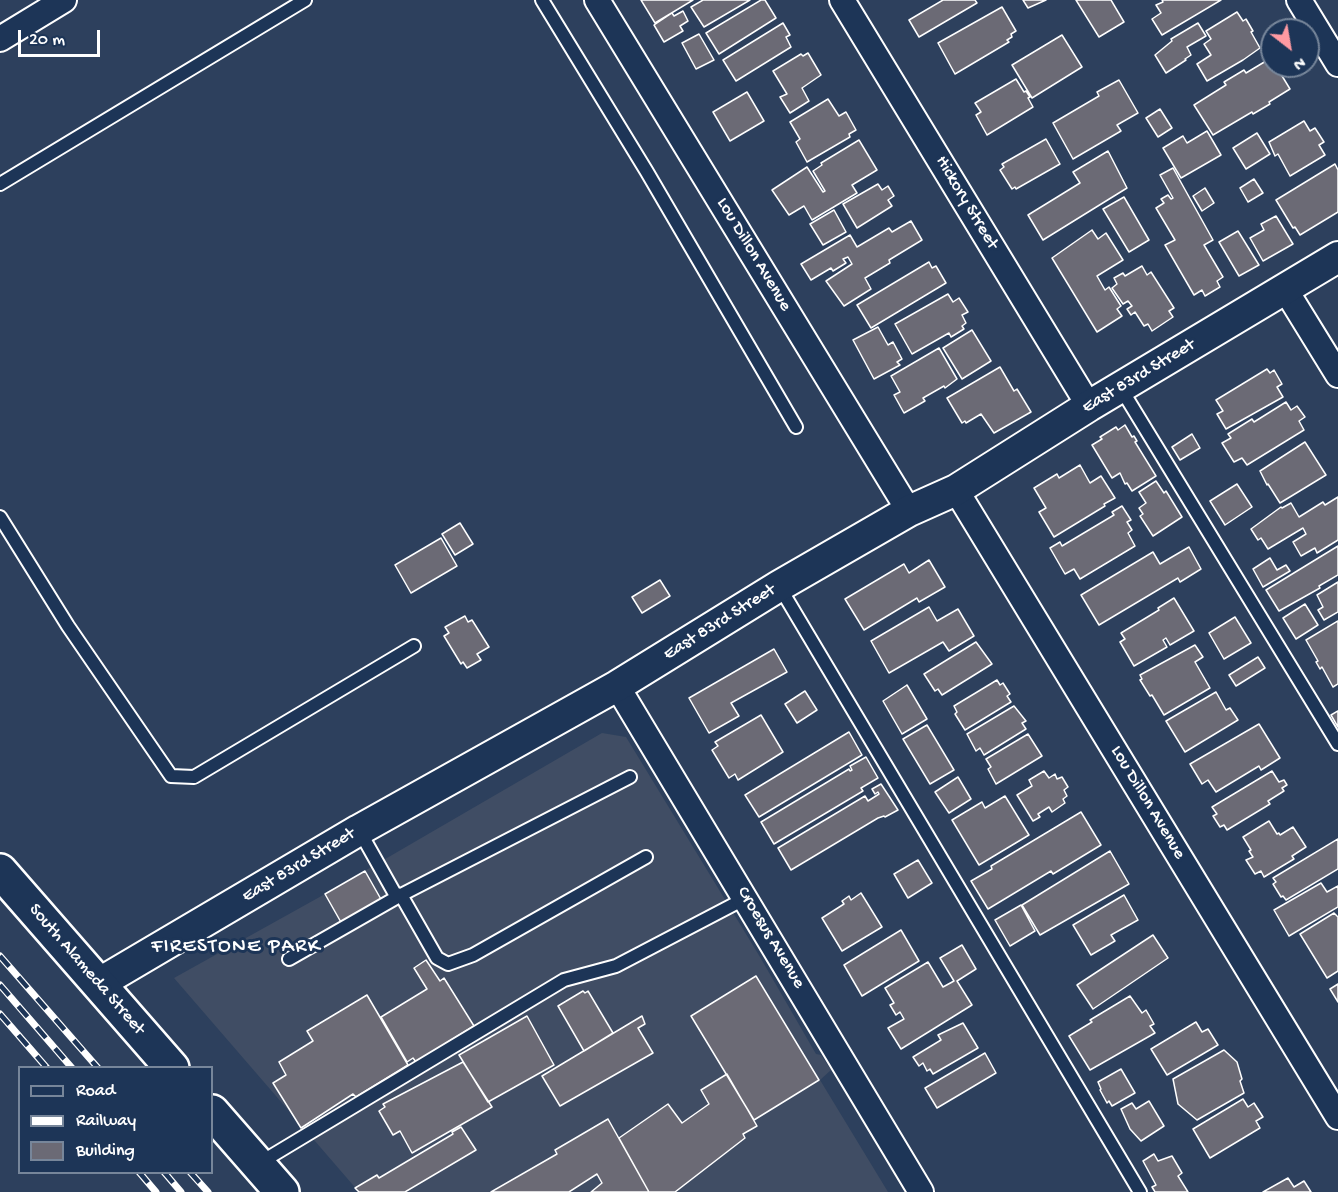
<!DOCTYPE html>
<style>
body{margin:0}
#map{position:relative;width:1338px;height:1192px;overflow:hidden;background:#2d405d;font-family:"Gochi Hand",sans-serif}
canvas{display:block}
.legend{position:absolute;left:18px;top:1066px;width:195px;height:108px;box-sizing:border-box;background:#1d3557;border:2px solid #77869a;margin:0;padding:8px 10px;list-style:none;font-size:18px;color:#fff}
.legend li{display:flex;align-items:center;gap:12px;height:30px}
.legend b{width:30px;border:2px solid #77869a}
.north{position:absolute;left:1260px;top:18px;width:60px;height:60px;box-sizing:border-box;background:#1d3557;border:2px solid #77869a;border-radius:50%;rotate:149deg;font-size:16px;font-weight:700;line-height:24px;text-align:center;color:#fff}
.north::after{content:'';display:block;margin:auto;width:21px;height:27px;background:#ff9aa2;clip-path:polygon(50% 0,100% 100%,50% 72%,0 100%)}
.scale{position:absolute;left:18px;top:30px;width:82px;height:27px;box-sizing:border-box;border:3px solid #fff;border-top:0;padding-left:8px;font-size:18px;line-height:21px;white-space:nowrap;color:#fff;-webkit-text-stroke:4px #1d3557;paint-order:stroke}
</style>
<div id="map">
<canvas width="1338" height="1192"></canvas>
<ul class="legend">
<li><b style="height:8px;background:#1d3557"></b>Road</li>
<li><b style="height:8px;background:#fff"></b>Railway</li>
<li><b style="height:16px;background:#6b6a75"></b>Building</li>
</ul>
<div class="north">N</div>
<div class="scale">20 m</div>
</div>
<script>
const context = document.querySelector('canvas').getContext('2d');
context.lineJoin = 'round';
function fill(path, color) { context.fillStyle = color; context.fill(path, 'evenodd'); }
const toPath = rows => new Path2D(rows.map(r => 'M' + r).join(''));
function stroke(path, color, width, dash) { context.strokeStyle = color; context.lineWidth = width; context.lineCap = dash ? 'butt' : 'round'; context.setLineDash(dash || []); context.stroke(path); }
function label(font, color, halo, rows, align = 'center') {
  context.font = font + ' "Gochi Hand",sans-serif'; context.lineWidth = 6; context.setLineDash([]); context.textBaseline = 'middle'; context.strokeStyle = halo; context.fillStyle = color; for (const [text, x, y, turn = 0] of rows) {
    context.save(); context.translate(x, y); context.rotate((+turn || 0) * Math.PI / 180); context.textAlign = isNaN(turn) ? turn : align; if (halo) context.strokeText(text, 0, 0); context.fillText(text, 0, 0); context.restore();
  }
}
fill(toPath([
 [602,733,626,737,760,957,816,1054,821,1055,831,1070,820,1080,888,1192,359,1192,174,978,325,894]
]), '#404d64');
const building = toPath([
 [641,0,693,0,655,23,641,0],
 [703,0,750,0,704,27,691,7,703,0],
 [761,0,765,0,776,18,719,54,706,33,761,0],
 [943,0,975,0,977,3,919,37,909,20,943,0],
 [1023,0,1046,0,1028,8,1023,0],
 [1076,0,1111,0,1124,22,1099,37,1076,0],
 [1162,0,1221,0,1162,35,1152,19,1161,13,1156,5,1163,2,1162,0],
 [1002,7,1016,31,1011,34,1012,37,1007,40,1009,42,955,74,938,43,1002,7],
 [683,11,688,21,680,26,683,31,664,42,654,25,672,13,674,16,683,11],
 [1237,12,1243,21,1246,19,1253,31,1251,32,1260,48,1243,60,1207,81,1197,64,1211,55,1204,44,1211,39,1206,31,1237,12],
 [783,23,790,35,786,37,791,47,736,81,723,60,783,23],
 [1198,23,1206,36,1187,47,1191,55,1185,59,1186,60,1166,73,1155,55,1172,41,1171,39,1198,23],
 [699,34,714,60,696,69,682,43,699,34],
 [1062,35,1082,67,1032,98,1012,65,1062,35],
 [808,53,821,75,802,88,809,101,790,113,780,97,787,94,773,71,801,54,803,56,808,53],
 [1271,58,1272,66,1276,66,1290,89,1269,102,1270,104,1253,114,1252,112,1213,135,1194,105,1226,85,1224,82,1244,70,1246,73,1271,58],
 [1016,79,1024,92,1026,91,1030,97,1028,98,1033,107,987,135,976,115,981,112,975,103,1016,79],
 [1119,80,1138,113,1117,125,1121,131,1073,159,1053,123,1099,96,1097,92,1119,80],
 [747,92,764,121,730,141,713,112,747,92],
 [828,99,839,116,846,112,856,130,849,134,850,137,807,162,796,142,800,139,790,122,828,99],
 [1160,109,1172,128,1158,137,1146,118,1160,109],
 [1304,121,1310,131,1315,128,1324,142,1319,145,1325,155,1290,176,1278,154,1275,156,1269,142,1304,121],
 [1207,131,1221,155,1181,178,1163,148,1183,136,1187,143,1207,131],
 [1257,133,1270,154,1246,169,1233,148,1257,133],
 [1046,139,1060,164,1016,189,1015,187,1012,189,1000,170,1004,167,1002,164,1046,139],
 [859,140,877,170,852,185,857,193,812,220,804,206,789,215,772,190,807,167,823,192,825,191,813,171,822,165,821,163,859,140],
 [1108,151,1127,188,1043,240,1028,215,1080,183,1073,172,1108,151],
 [1335,164,1338,170,1338,212,1300,235,1295,227,1293,228,1276,200,1335,164],
 [1173,168,1213,240,1204,245,1223,277,1217,281,1220,287,1205,296,1202,290,1194,295,1165,245,1175,240,1156,208,1164,203,1161,199,1168,195,1171,199,1173,198,1160,175,1173,168],
 [1254,179,1263,193,1248,202,1240,188,1254,179],
 [878,184,882,190,888,186,894,196,888,200,892,206,857,228,843,204,878,184],
 [1205,188,1214,203,1202,211,1193,196,1205,188],
 [1124,197,1149,240,1129,252,1103,209,1124,197],
 [834,210,846,232,823,245,810,224,834,210],
 [1276,216,1293,244,1263,261,1250,238,1264,230,1261,224,1276,216],
 [911,221,922,240,889,260,890,263,865,278,871,289,844,306,826,281,852,264,848,257,843,259,846,263,833,271,831,268,811,280,801,264,850,235,857,247,889,228,892,232,911,221],
 [1092,230,1098,239,1106,233,1123,260,1097,276,1105,290,1109,287,1121,306,1117,309,1122,316,1097,332,1052,258,1092,230],
 [1238,231,1259,265,1239,276,1219,242,1238,231],
 [929,262,932,268,936,266,946,283,871,328,857,305,929,262],
 [1142,266,1147,275,1151,272,1174,308,1169,311,1173,317,1152,331,1148,324,1144,326,1135,312,1131,315,1127,309,1132,306,1128,301,1123,304,1112,288,1117,284,1114,278,1123,273,1125,276,1142,266],
 [948,294,953,302,959,298,968,312,962,315,966,323,962,326,964,329,951,337,949,333,912,354,895,324,948,294],
 [878,327,888,345,893,342,902,359,897,362,900,365,874,379,853,340,878,327],
 [972,330,991,361,962,379,943,348,972,330],
 [939,348,957,379,945,388,944,386,923,398,925,401,904,413,894,395,900,392,891,376,939,348],
 [1000,367,1014,391,1017,389,1031,412,994,433,981,414,966,423,965,421,962,423,947,398,1000,367],
 [1267,369,1270,373,1274,370,1282,384,1277,387,1283,397,1226,429,1217,414,1223,411,1216,400,1267,369],
 [1286,402,1291,410,1297,406,1305,417,1299,421,1304,430,1247,465,1242,458,1234,462,1222,443,1231,438,1228,434,1252,419,1254,422,1286,402],
 [1125,425,1132,437,1134,436,1137,441,1135,442,1156,476,1132,491,1127,483,1125,484,1120,473,1112,478,1092,445,1102,439,1100,437,1116,427,1118,430,1125,425],
 [1192,434,1200,448,1180,460,1172,447,1192,434],
 [1305,442,1326,475,1280,503,1268,484,1267,485,1260,471,1305,442],
 [1080,465,1090,483,1101,476,1115,498,1104,504,1105,506,1054,537,1039,512,1046,508,1034,488,1057,474,1059,478,1080,465],
 [1156,481,1164,493,1166,491,1182,517,1153,536,1140,516,1143,514,1139,508,1146,503,1139,492,1156,481],
 [1237,484,1252,507,1225,525,1210,501,1237,484],
 [1338,497,1338,540,1317,553,1315,548,1301,556,1293,542,1306,534,1303,528,1268,549,1261,538,1258,540,1251,529,1281,507,1282,508,1291,503,1299,517,1323,502,1325,505,1338,497],
 [1122,506,1131,520,1127,522,1132,530,1128,533,1135,546,1080,579,1074,569,1065,574,1050,548,1060,542,1062,546,1114,515,1112,512,1122,506],
 [460,523,473,544,455,555,442,534,460,523],
 [441,538,457,566,411,593,395,565,441,538],
 [1338,546,1338,575,1319,586,1320,588,1279,611,1266,590,1338,546],
 [1189,547,1201,569,1180,582,1178,578,1099,625,1081,595,1153,552,1160,564,1189,547],
 [1270,558,1277,570,1286,565,1290,571,1263,587,1253,569,1270,558],
 [929,560,945,587,919,602,917,598,864,630,845,599,904,564,909,573,929,560],
 [660,580,670,596,642,613,632,597,660,580],
 [1338,582,1338,612,1324,620,1318,610,1323,607,1317,595,1338,582],
 [1174,598,1194,631,1170,645,1166,638,1163,640,1167,647,1134,666,1120,642,1125,639,1121,633,1159,610,1158,608,1174,598],
 [1305,604,1318,625,1296,639,1283,618,1305,604],
 [929,607,937,621,958,609,974,636,949,651,943,642,889,673,871,641,929,607],
 [465,616,468,622,472,620,489,647,477,654,481,660,467,668,463,662,461,664,444,636,449,633,445,627,465,616],
 [1235,617,1251,643,1224,659,1209,633,1235,617],
 [1338,621,1338,684,1333,687,1322,667,1320,669,1316,662,1318,661,1306,640,1338,621],
 [976,642,992,664,942,695,938,689,935,691,924,674,976,642],
 [1195,645,1203,657,1195,662,1210,688,1164,715,1152,695,1150,696,1140,680,1142,679,1140,675,1195,645],
 [774,649,787,672,731,703,739,716,709,733,689,698,774,649],
 [1258,657,1265,668,1236,686,1229,675,1258,657],
 [997,680,1000,685,1003,683,1010,694,1007,696,1011,702,965,730,955,714,957,712,954,706,997,680],
 [907,685,927,719,902,734,883,701,907,685],
 [805,691,817,710,797,723,785,704,805,691],
 [1216,692,1226,710,1230,708,1238,720,1185,752,1166,721,1216,692],
 [1014,706,1026,721,1022,723,1026,729,984,755,980,748,976,751,967,734,1014,706],
 [1338,711,1338,727,1331,715,1338,711],
 [761,715,783,752,738,780,735,774,729,778,712,750,718,746,715,742,761,715],
 [1259,724,1280,758,1261,770,1259,766,1216,792,1208,780,1202,784,1190,764,1259,724],
 [927,725,954,770,930,784,903,739,927,725],
 [849,732,862,755,759,817,745,795,849,732],
 [1028,734,1042,756,996,784,988,769,991,767,986,759,1028,734],
 [866,757,878,778,861,788,863,791,774,844,761,822,849,769,850,771,852,770,850,766,866,757],
 [1044,771,1049,778,1055,774,1057,779,1062,777,1068,787,1064,790,1067,796,1063,799,1065,803,1052,812,1049,807,1038,814,1040,817,1033,821,1017,795,1032,786,1029,780,1044,771],
 [1272,771,1279,782,1284,780,1287,785,1282,788,1284,791,1268,801,1270,804,1227,830,1224,825,1220,827,1213,816,1217,814,1212,807,1272,771],
 [958,777,971,799,949,813,935,792,958,777],
 [881,784,898,810,885,817,884,816,878,818,791,870,778,848,865,796,868,801,879,794,878,792,875,794,872,789,881,784],
 [1005,796,1029,835,979,865,952,820,982,802,985,808,1005,796],
 [1081,812,1101,845,1053,874,1051,871,988,909,971,881,992,869,991,866,1081,812],
 [1269,821,1277,834,1279,833,1280,835,1293,827,1306,847,1292,856,1294,859,1264,877,1261,871,1255,874,1246,860,1253,857,1249,851,1251,850,1243,837,1269,821],
 [1338,839,1338,869,1286,900,1283,896,1281,897,1273,884,1276,882,1273,878,1338,839],
 [1110,851,1129,884,1040,935,1022,905,1110,851],
 [918,860,932,883,908,898,894,874,918,860],
 [365,871,382,901,342,924,325,894,365,871],
 [1321,883,1327,892,1338,886,1338,907,1289,936,1274,910,1321,883],
 [861,893,882,927,842,951,822,918,844,904,842,901,849,896,851,900,861,893],
 [1124,895,1138,920,1111,935,1115,941,1091,955,1073,925,1124,895],
 [1021,905,1035,931,1010,946,995,920,1021,905],
 [1334,913,1338,917,1338,971,1327,978,1300,934,1334,913],
 [901,930,919,961,862,996,844,965,901,930],
 [1153,935,1168,958,1093,1009,1077,985,1153,935],
 [962,945,976,969,957,981,972,1005,901,1049,888,1028,904,1019,900,1012,896,1015,890,1005,894,1003,885,988,928,962,943,987,954,981,940,958,962,945],
 [426,960,440,981,444,978,474,1026,445,1044,446,1046,416,1062,413,1058,407,1062,381,1017,427,989,414,968,426,960],
 [756,976,819,1080,754,1120,691,1016,756,976],
 [1338,984,1338,1002,1330,989,1338,984],
 [583,991,585,993,588,991,613,1033,584,1051,558,1006,583,991],
 [367,995,408,1065,356,1097,353,1094,301,1128,273,1083,286,1075,279,1062,313,1041,307,1031,367,995],
 [1130,996,1142,1013,1146,1010,1154,1024,1150,1026,1155,1033,1090,1070,1069,1036,1092,1022,1090,1020,1130,996],
 [527,1016,554,1065,488,1102,459,1055,527,1016],
 [642,1016,645,1024,638,1028,653,1053,560,1106,542,1076,642,1016],
 [1196,1022,1202,1032,1208,1029,1218,1045,1167,1075,1151,1049,1196,1022],
 [963,1023,978,1048,933,1074,930,1069,927,1071,923,1063,919,1066,913,1057,941,1040,938,1035,963,1023],
 [1224,1050,1237,1062,1242,1079,1240,1081,1244,1093,1197,1120,1178,1104,1173,1079,1224,1050],
 [985,1053,996,1073,937,1108,925,1088,985,1053],
 [463,1062,492,1107,412,1153,400,1131,393,1135,379,1111,385,1107,383,1104,463,1062],
 [1121,1069,1135,1093,1112,1106,1109,1101,1107,1103,1100,1090,1101,1089,1098,1082,1121,1069],
 [727,1074,757,1126,743,1134,745,1138,675,1192,649,1192,619,1138,668,1104,682,1123,709,1104,701,1090,727,1074],
 [1243,1099,1248,1107,1254,1103,1263,1117,1256,1121,1260,1128,1210,1158,1193,1129,1243,1099],
 [1149,1101,1164,1126,1141,1141,1130,1129,1121,1109,1132,1103,1136,1109,1149,1101],
 [608,1119,649,1192,591,1192,602,1183,597,1174,569,1192,491,1192,557,1154,555,1150,608,1119],
 [461,1127,476,1150,405,1192,359,1192,355,1188,377,1175,379,1178,453,1134,452,1132,461,1127],
 [1154,1154,1158,1161,1172,1156,1182,1173,1178,1176,1188,1192,1155,1192,1152,1187,1156,1185,1143,1161,1154,1154],
 [1288,1178,1294,1187,1304,1181,1311,1192,1263,1192,1288,1178]
]);
fill(building, '#6b6a75');
stroke(building, '#fff', 1.5);
const service = toPath([
 [542,0,647,172,796,427],
 [0,184,305,0],
 [1120,387,1338,744],
 [0,517,68,626,171,776,194,777,414,646],
 [779,586,1140,1192],
 [359,830,395,894,401,895,437,958,448,964,473,955,646,857],
 [289,959,401,895,630,777],
 [258,1164,564,980,616,966,746,898]
]);
const minor = toPath([
 [597,0,909,511],
 [842,0,1089,406],
 [1299,0,1338,64],
 [0,39,64,0],
 [1285,289,1338,375],
 [956,490,1338,1117],
 [617,686,921,1192]
]);
const tertiary = toPath([
 [98,984,359,830,617,686,779,586,909,511,956,490,1089,406,1338,257]
]);
const primary = toPath([
 [0,871,172,1068],
 [212,1112,282,1192]
]);
stroke(service, '#fff', 16);
stroke(minor, '#fff', 28);
stroke(tertiary, '#fff', 34);
stroke(primary, '#fff', 38);
stroke(service, '#1d3557', 12);
stroke(minor, '#1d3557', 24);
stroke(tertiary, '#1d3557', 30);
stroke(primary, '#1d3557', 33);
const rail = toPath([
 [0,956,98,1068],
 [0,985,72,1068],
 [0,1014,47,1068],
 [139,1172,156,1192],
 [164,1172,181,1192],
 [190,1172,208,1192]
]);
stroke(rail, '#fff', 7);
stroke(rail, '#1d3557', 4.5, [14]);
label('18px', '#fff', '#1d3557', [
 ["Hickory Street",966,203,59],
 ["Lou Dillon Avenue",753,255,59],
 ["East 83rd Street",1139,377,-31],
 ["East 83rd Street",720,623,-32],
 ["Lou Dillon Avenue",1147,803,59],
 ["East 83rd Street",299,866,-31],
 ["Croesus Avenue",770,938,59],
 ["South Alameda Street",86,970,49]
]);
context.letterSpacing = '1.5px';
label('21px', '#fff', '#1d3557', [
 ["FIRESTONE PARK",236,948]
]);
context.letterSpacing = '0px';
</script>
